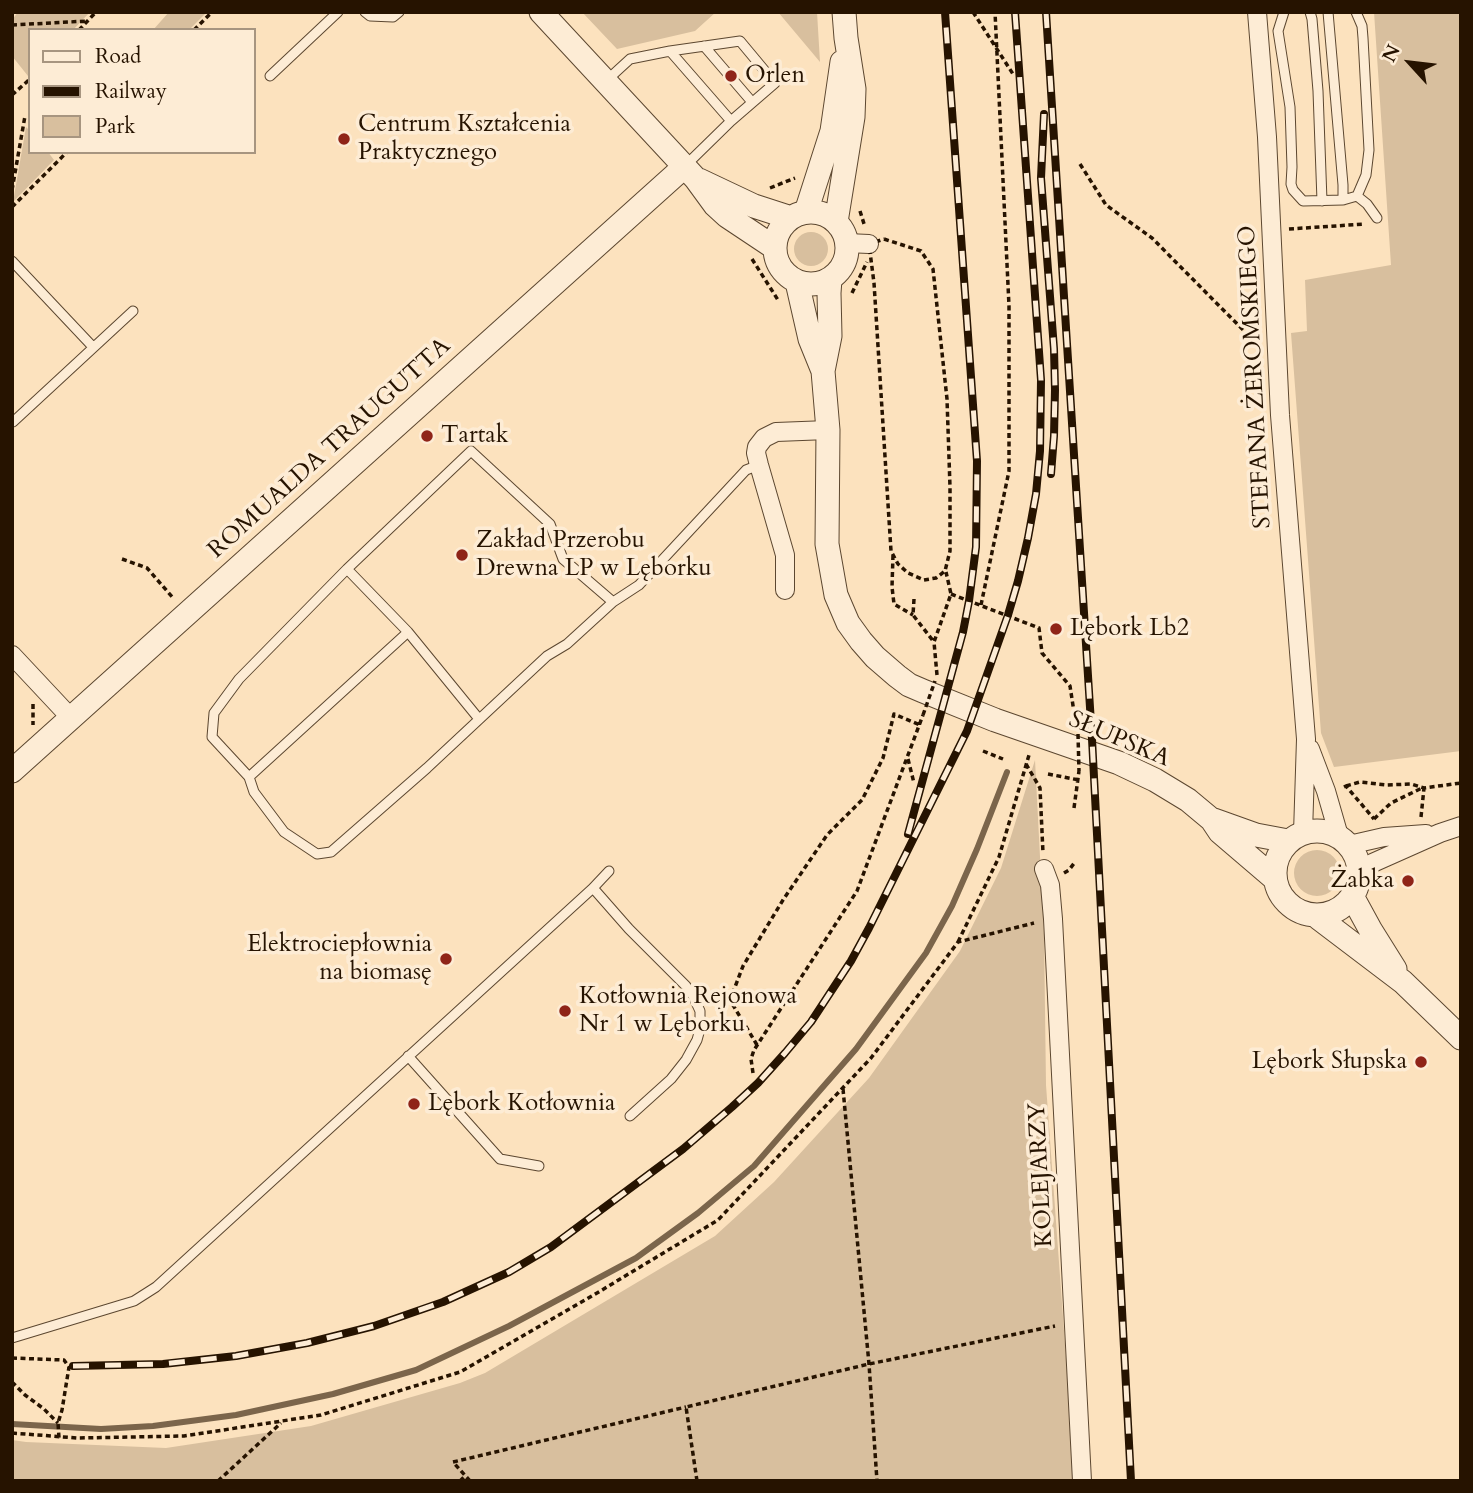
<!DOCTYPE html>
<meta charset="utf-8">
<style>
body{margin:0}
#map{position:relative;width:1473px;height:1493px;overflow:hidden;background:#fce2be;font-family:Cardo,serif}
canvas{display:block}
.frame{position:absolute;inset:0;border:14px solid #261300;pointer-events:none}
.legend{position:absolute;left:28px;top:28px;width:228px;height:126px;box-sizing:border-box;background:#fdecd5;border:2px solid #a79580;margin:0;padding:9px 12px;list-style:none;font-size:21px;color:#261300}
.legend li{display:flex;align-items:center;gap:14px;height:35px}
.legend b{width:35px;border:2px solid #a79580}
.north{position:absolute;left:1375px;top:28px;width:70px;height:70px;-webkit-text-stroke:5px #fdecd5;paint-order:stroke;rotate:297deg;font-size:19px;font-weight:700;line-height:28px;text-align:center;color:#261300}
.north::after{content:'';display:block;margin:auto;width:24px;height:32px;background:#261300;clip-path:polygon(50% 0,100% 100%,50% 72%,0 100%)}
</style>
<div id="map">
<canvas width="1473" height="1493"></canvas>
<div class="frame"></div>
<ul class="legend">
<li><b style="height:9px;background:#fdecd5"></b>Road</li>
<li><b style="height:9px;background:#261300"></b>Railway</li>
<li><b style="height:19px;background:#d8bf9e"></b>Park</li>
</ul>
<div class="north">N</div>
</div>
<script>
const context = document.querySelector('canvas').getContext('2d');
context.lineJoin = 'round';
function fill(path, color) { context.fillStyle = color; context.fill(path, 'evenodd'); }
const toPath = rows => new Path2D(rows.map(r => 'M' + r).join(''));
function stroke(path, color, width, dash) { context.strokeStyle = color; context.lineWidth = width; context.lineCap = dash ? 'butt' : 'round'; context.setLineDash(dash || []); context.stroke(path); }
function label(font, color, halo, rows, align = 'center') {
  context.font = font + ' Cardo,serif'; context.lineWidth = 7; context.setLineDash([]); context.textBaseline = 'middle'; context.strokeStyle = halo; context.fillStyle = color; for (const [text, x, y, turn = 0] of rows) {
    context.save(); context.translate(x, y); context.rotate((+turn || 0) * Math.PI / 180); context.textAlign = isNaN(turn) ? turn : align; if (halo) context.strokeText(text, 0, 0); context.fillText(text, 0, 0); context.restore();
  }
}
fill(toPath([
 [18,12,90,12,73,30,30,30,30,74,28,76,12,56,12,20],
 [169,12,207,12,189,30,153,30],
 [582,12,716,12,695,31,617,49],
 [778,12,817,12,820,62],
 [1374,12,1461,12,1461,751,1334,767,1321,733,1291,333,1307,331,1305,280,1391,265],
 [26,127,30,131,30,152,48,152,54,160,13,202],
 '794 249a17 17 0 1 1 34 0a17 17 0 1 1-34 0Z',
 [1035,760,1044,934,1046,1085,1075,1481,12,1481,12,1440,26,1442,166,1448,311,1426,460,1383,485,1373,715,1236,774,1182,869,1078,960,951,1001,868],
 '1294 873a23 23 0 1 1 46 0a23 23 0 1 1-46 0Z'
]), '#d8bf9e');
stroke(toPath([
 [12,1424,101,1429,153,1426,236,1415,333,1394,416,1370,509,1326,636,1258,698,1213,754,1166,856,1049,926,953,952,906,977,849,1007,772]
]), '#7b654b', 6);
const service = toPath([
 [365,12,370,16,393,17,399,12],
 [1284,12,1278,31,1290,107,1292,167,1291,184,1293,190,1303,201,1343,200,1357,196,1366,175,1369,150,1363,38,1362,26,1356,12],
 [1310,12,1312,19,1318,91,1322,201],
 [1328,12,1343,185,1343,200],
 [704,46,752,102],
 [670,51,740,41,775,83,731,121,685,166],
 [270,76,338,12],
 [606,81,630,59,670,51,731,121],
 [1357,196,1367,204,1377,218],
 [12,261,93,347],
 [13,422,133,311],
 [347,569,408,632,479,719],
 [613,602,563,559,550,524,471,451,347,569,239,679,214,713,212,737,249,777,254,792,284,832,317,854,331,852,427,768,547,656,567,644,613,602,639,585,746,470,759,465],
 [249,777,408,632],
 [593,888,629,929,686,986,693,996,700,1011,700,1029,697,1040,686,1060,671,1079,630,1116],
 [408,1056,500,1159,539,1166],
 [12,1338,134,1301,156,1287,593,888,609,871]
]);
const minor = toPath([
 [1257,12,1267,137,1280,415,1306,739,1303,833],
 [847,243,869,244],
 [785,590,785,555,759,465,756,453,757,447,764,438,776,432,828,430],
 [12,655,71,718],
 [1310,749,1326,791,1339,836],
 [1349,845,1384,837,1426,834],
 [1044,869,1050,885,1053,919,1082,1481],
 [1359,869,1440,833,1461,826]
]);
const tertiary = toPath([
 [541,12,696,179,715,205,727,216,775,248],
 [699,180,754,206,791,218],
 '775 248a36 36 0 1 1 72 0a36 36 0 1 1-72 0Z',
 [806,212,832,131,842,62],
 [836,222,853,117,854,89,846,38,844,12],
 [830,279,829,293,830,336,823,371,828,430,827,544,836,595,848,623,861,641,875,657,897,676,909,685,923,691,995,720,1119,763,1155,780,1188,800,1212,820,1220,832,1275,879],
 [797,282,810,339,823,371],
 [12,771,684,167],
 [1214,820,1256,835,1288,841],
 '1275 873a42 42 0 1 1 84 0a42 42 0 1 1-84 0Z',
 [1352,896,1370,929,1395,969],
 [1316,916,1403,982,1461,1038]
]);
stroke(service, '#5c4730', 11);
stroke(minor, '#5c4730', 20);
stroke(tertiary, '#5c4730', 25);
stroke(toPath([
 [973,12,1013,74],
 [12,25,88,21],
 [79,30,96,12],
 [194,30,212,12],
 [12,95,30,79],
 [1080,164,1106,205,1152,238,1257,344],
 [770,188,795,178],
 [12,190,25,116],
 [12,207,67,152],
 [860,211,865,227],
 [1289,229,1365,224],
 [884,239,921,251,933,269,947,399,950,487,950,551,945,571,936,578,924,580,908,573,898,564,891,551,874,283,869,244,884,239],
 [752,259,778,300],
 [852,293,867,262],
 [893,555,892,587,894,604,913,615],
 [122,559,147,568,174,599],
 [951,594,1039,628,1042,653,1070,686,1076,725],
 [914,599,913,615,934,642],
 [981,605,1009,471,1009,306,995,12],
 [937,675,934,642,951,594,946,572],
 [33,704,33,725],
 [983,751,1003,759],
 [908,759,914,783],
 [1026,764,1040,788,1043,853],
 [1048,774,1079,780],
 [1346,786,1360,782,1387,785,1411,784,1424,788,1461,783],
 [1344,787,1346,786,1374,819],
 [1074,808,1079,771],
 [1421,817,1424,788],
 [1374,819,1391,803,1422,788],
 [1064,873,1069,870,1075,862],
 [958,942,999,857,1029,755],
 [757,1045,730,1000,743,966,783,900,827,835,862,800,883,758,894,714,920,725],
 [753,1073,751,1059,754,1050,857,891,923,715],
 [843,1089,869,1364,877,1481],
 [12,1358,64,1360,69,1367,62,1410,58,1423,59,1438],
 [12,1382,25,1395,44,1409,58,1423],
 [12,1433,77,1438,184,1436,321,1415,460,1372,597,1293,718,1220,871,1058,958,942,1034,923],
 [218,1481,281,1423],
 [460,1481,465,1476],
 [470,1481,453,1462,686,1407],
 [697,1481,686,1407,869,1364,1055,1326]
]), '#261300', 3.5, [5, 3.5]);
stroke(service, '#fdecd5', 9);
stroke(minor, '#fdecd5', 18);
stroke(tertiary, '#fdecd5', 23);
const rail = toPath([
 [1046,12,1092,739,1131,1481],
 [1044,114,1041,178,1054,349,1055,390,1054,436,1051,474],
 [908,834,963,632,969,601,976,547,977,461,945,12],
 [73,1366,163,1364,236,1356,307,1343,374,1326,443,1302,509,1272,551,1247,683,1149,732,1107,758,1083,785,1053,811,1022,851,961,869,928,967,731,1008,615,1018,581,1028,538,1036,494,1040,451,1041,380,1015,12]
]);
stroke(rail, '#261300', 8);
stroke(rail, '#fdecd5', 5, [16]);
stroke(toPath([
 [923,715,935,681],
 [1078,734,1079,771]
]), '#261300', 3.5, [5, 3.5]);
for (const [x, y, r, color] of [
 [731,76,7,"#8f2418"],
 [344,139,7,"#8f2418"],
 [427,436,7,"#8f2418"],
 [462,555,7,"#8f2418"],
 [1056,629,7,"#8f2418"],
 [1408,881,7,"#8f2418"],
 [446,959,7,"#8f2418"],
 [565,1011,7,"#8f2418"],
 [1421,1062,7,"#8f2418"],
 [414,1104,7,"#8f2418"]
]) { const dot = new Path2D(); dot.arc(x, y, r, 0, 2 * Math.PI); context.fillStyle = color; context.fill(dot); stroke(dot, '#fdecd5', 2.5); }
label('24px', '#261300', '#fdecd5', [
 ["Orlen",745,76],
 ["Centrum Kształcenia",358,125],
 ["Praktycznego",358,153],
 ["Tartak",441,436],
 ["Zakład Przerobu",476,541],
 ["Drewna LP w Lęborku",476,569],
 ["Lębork Lb2",1070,629],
 ["Żabka",1394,881,"right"],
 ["Elektrociepłownia",432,945,"right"],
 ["na biomasę",432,973,"right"],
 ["Kotłownia Rejonowa",579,997],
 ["Nr 1 w Lęborku",579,1025],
 ["Lębork Słupska",1407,1062,"right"],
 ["Lębork Kotłownia",428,1104]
], 'left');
label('24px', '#261300', '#fdecd5', [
 ["STEFANA ŻEROMSKIEGO",1256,377,-93],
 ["ROMUALDA TRAUGUTTA",330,449,-42],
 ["SŁUPSKA",1119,740,23],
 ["KOLEJARZY",1042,1175,-93]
]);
</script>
